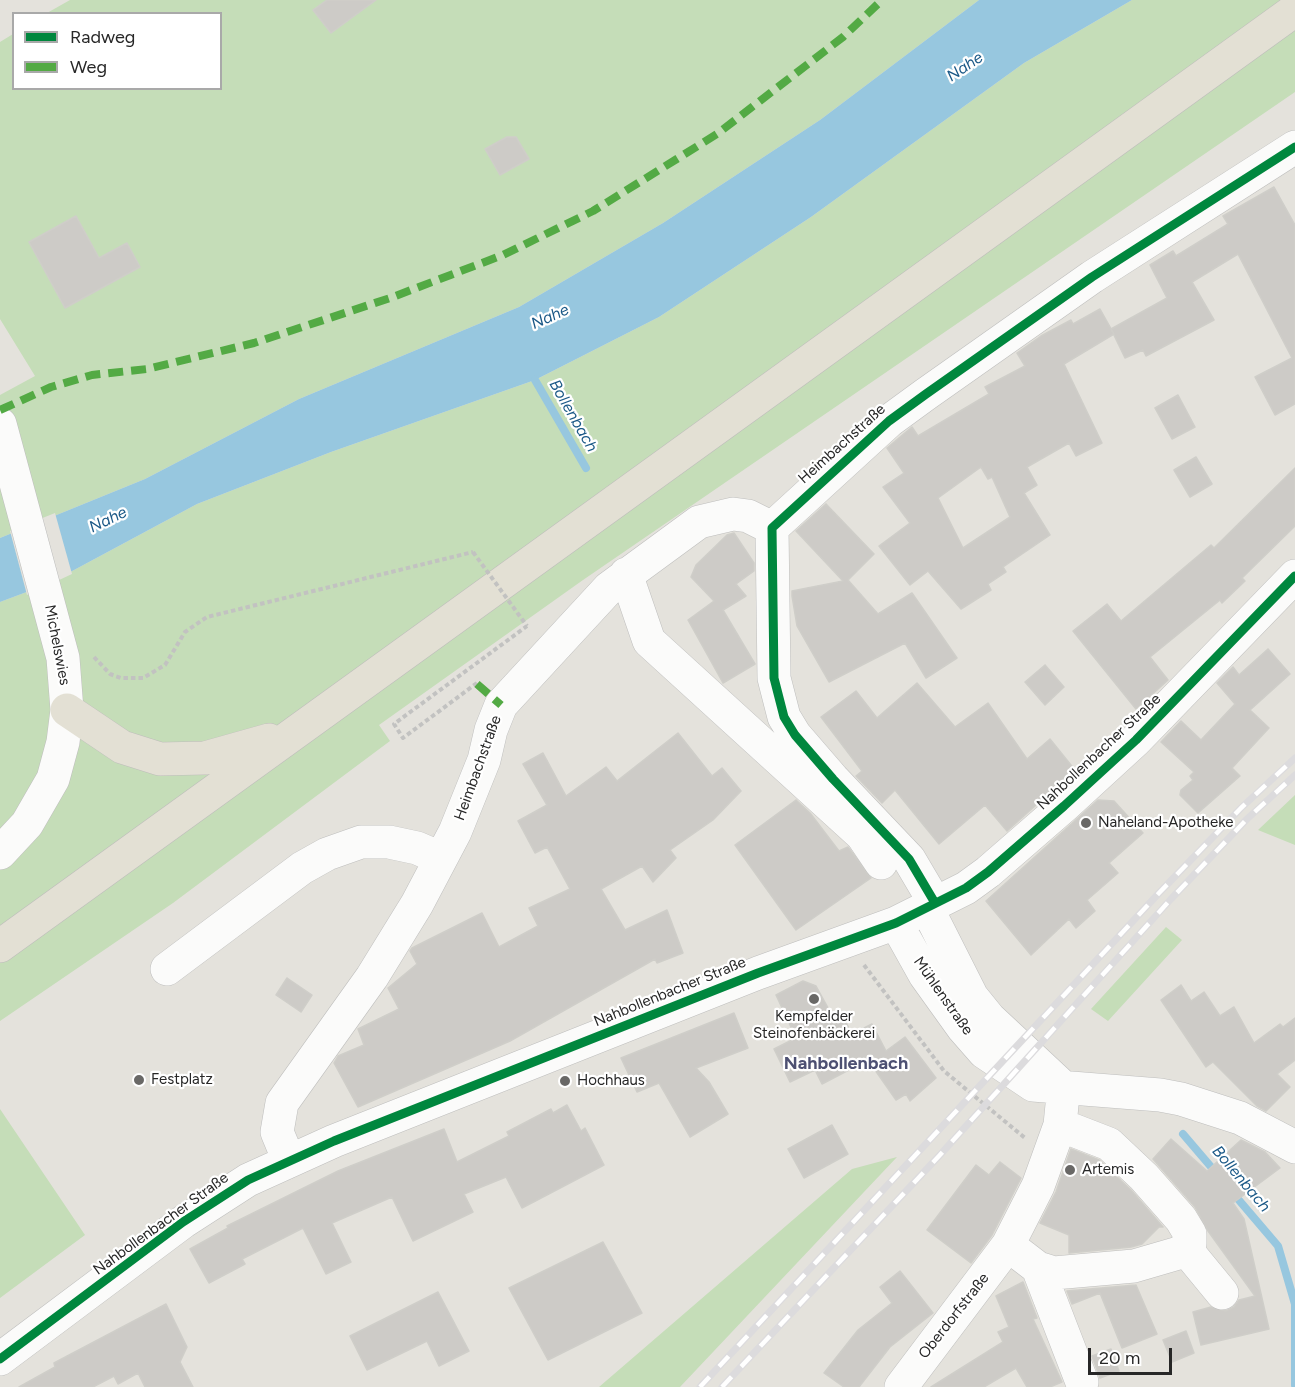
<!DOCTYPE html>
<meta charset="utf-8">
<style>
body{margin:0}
#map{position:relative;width:1295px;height:1387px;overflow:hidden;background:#e4e2dc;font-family:Figtree,sans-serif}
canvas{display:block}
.legend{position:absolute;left:12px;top:12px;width:210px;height:78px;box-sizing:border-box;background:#fff;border:2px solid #a9a9a9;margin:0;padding:8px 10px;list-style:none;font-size:18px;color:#272727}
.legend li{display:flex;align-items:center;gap:12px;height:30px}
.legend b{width:30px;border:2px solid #a9a9a9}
.scale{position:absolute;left:1088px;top:1348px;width:84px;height:27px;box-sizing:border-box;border:3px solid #272727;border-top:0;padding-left:8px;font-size:18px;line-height:21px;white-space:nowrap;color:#272727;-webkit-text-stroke:4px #fff;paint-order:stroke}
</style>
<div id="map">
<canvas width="1295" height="1387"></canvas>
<ul class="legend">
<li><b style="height:8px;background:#00873e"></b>Radweg</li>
<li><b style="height:8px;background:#53aa44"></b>Weg</li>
</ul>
<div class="scale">20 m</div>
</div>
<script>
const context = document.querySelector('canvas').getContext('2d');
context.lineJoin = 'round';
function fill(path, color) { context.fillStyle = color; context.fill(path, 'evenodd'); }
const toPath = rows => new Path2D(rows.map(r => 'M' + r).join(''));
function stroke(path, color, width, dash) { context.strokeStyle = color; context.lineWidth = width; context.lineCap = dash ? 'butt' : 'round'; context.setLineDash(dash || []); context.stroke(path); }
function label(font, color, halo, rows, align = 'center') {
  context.font = font + ' Figtree,sans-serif'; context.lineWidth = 4.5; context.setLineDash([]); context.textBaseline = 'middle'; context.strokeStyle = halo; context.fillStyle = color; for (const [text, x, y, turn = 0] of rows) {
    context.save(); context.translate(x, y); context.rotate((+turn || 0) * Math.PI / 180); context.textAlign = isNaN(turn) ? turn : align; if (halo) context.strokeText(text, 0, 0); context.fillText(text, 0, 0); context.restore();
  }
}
fill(toPath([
 [70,0,979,0,820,120,663,223,519,307,299,399,145,479,0,538,0,395,35,376,0,319,0,42,13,34,14,88,220,88,220,14,47,13],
 [1132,0,1295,0,1295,92,583,580,379,725,390,741,173,903,0,1021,0,602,48,584,197,504,331,452,535,380,659,317,811,217,1024,63],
 [1295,795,1295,845,1258,830],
 [1166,927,1182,940,1108,1021,1091,1009],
 [0,1109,85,1235,0,1298],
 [897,1157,680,1387,599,1387,852,1169]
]), '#c5ddb8');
fill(toPath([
 [979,0,1132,0,1024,63,811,217,659,317,535,380,331,452,197,504,48,584,0,602,0,538,145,479,299,399,519,307,663,223,820,120]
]), '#97c7df');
fill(toPath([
 [55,513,72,574,27,595,10,531]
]), '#e4e2dc');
stroke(toPath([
 [535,380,586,468],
 [1183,1134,1218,1175],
 [1232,1192,1278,1246,1295,1304,1295,1385]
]), '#97c7df', 8);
const building = toPath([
 [327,0,376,0,331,33,313,10,327,0],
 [507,137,516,137,529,159,500,175,485,149,507,137],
 [1274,187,1295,225,1295,404,1275,415,1255,377,1292,358,1238,254,1192,282,1214,320,1146,356,1143,350,1125,358,1111,329,1167,298,1150,265,1173,251,1176,256,1228,224,1223,216,1274,187],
 [76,216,99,258,127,243,140,267,65,308,29,242,76,216],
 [1100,309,1114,334,1064,364,1102,443,1076,456,1069,443,1027,467,1037,485,1024,493,1050,535,1003,567,1006,572,988,584,991,590,961,609,928,571,910,585,879,546,910,523,883,487,904,473,887,448,912,427,918,436,989,394,985,387,1025,366,1017,353,1041,336,1071,320,1073,324,1100,309],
 [981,467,988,479,992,477,1010,517,963,548,938,498,981,467],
 [1178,395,1195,427,1172,439,1155,408,1178,395],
 [1196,457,1212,484,1190,497,1174,470,1196,457],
 [1295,468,1295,526,1242,578,1245,581,1222,603,1220,600,1150,657,1168,680,1136,709,1073,631,1107,604,1121,621,1211,545,1214,548,1295,468],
 [826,504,874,554,848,580,878,614,912,593,957,658,926,678,905,643,829,682,797,626,792,596,792,591,843,581,796,531,826,504],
 [734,533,754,563,754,571,736,584,746,596,723,610,755,664,723,683,688,620,714,601,691,577,696,565,727,535,734,533],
 [1268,649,1290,674,1250,710,1269,728,1232,768,1240,776,1198,813,1180,795,1181,790,1193,780,1190,776,1194,772,1161,742,1181,721,1201,740,1235,704,1217,683,1233,667,1239,675,1268,649],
 [1045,665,1064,687,1045,705,1025,682,1045,665],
 [917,683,955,727,988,703,1027,759,1050,739,1075,770,1007,831,985,805,939,844,895,790,882,803,856,776,862,771,821,717,856,691,877,718,917,683],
 [678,733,712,776,722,768,741,791,713,820,670,850,676,858,653,882,642,866,601,889,625,930,667,910,683,953,657,963,655,959,510,1041,358,1107,334,1063,338,1056,364,1045,358,1029,399,1009,388,988,417,964,410,951,412,948,482,913,499,947,538,926,529,908,570,889,547,847,535,853,518,821,547,805,523,764,543,753,566,796,606,767,617,781,678,733],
 [796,800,810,813,839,851,848,847,871,878,796,930,735,845,796,800],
 [1098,800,1114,801,1143,833,1109,863,1118,873,1087,900,1095,911,1076,928,1069,919,1031,955,986,901,1098,800],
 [287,978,312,995,301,1012,276,995,287,978],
 [803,981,816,986,832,1015,840,1011,852,1034,872,1024,886,1051,905,1037,936,1078,910,1101,906,1094,896,1100,868,1060,822,1084,815,1070,790,1082,774,1049,796,1038,776,995,803,981],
 [1181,985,1191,1001,1204,992,1220,1016,1234,1007,1254,1043,1280,1024,1283,1027,1295,1018,1295,1060,1277,1074,1290,1087,1266,1111,1257,1106,1213,1062,1206,1067,1161,1000,1181,985],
 [734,1013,748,1048,696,1068,709,1082,728,1114,690,1137,659,1083,637,1092,621,1058,734,1013],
 [567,1105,581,1131,585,1128,604,1165,522,1208,506,1177,464,1194,473,1212,413,1241,392,1197,332,1223,351,1262,326,1274,303,1228,242,1259,245,1264,209,1283,190,1249,228,1228,227,1226,338,1171,444,1129,457,1162,509,1136,507,1132,551,1109,553,1113,567,1105],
 [832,1125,848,1154,804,1178,788,1149,832,1125],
 [1171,1139,1207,1171,1241,1140,1265,1152,1280,1168,1233,1203,1244,1219,1269,1329,1201,1345,1193,1312,1211,1307,1226,1311,1234,1307,1239,1300,1255,1296,1208,1231,1195,1207,1153,1159,1171,1139],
 [1071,1149,1099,1160,1131,1190,1163,1227,1159,1227,1142,1244,1131,1247,1069,1253,1069,1235,1040,1223,1056,1192,1071,1149],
 [1000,1162,1021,1178,992,1235,971,1263,927,1230,976,1165,989,1175,1000,1162],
 [603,1242,642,1313,548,1360,509,1288,603,1242],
 [900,1271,933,1313,890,1347,859,1387,844,1387,824,1373,858,1330,892,1303,880,1287,900,1271],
 [1023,1282,1037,1318,1033,1319,1062,1382,1050,1387,1027,1387,1016,1368,984,1387,931,1387,1003,1342,998,1332,1009,1327,996,1296,1023,1282],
 [1136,1285,1157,1334,1122,1348,1100,1293,1072,1304,1067,1291,1136,1285],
 [438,1292,469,1351,439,1366,427,1341,367,1370,350,1336,438,1292],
 [166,1304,187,1347,180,1362,193,1387,145,1387,138,1373,118,1384,114,1376,93,1387,19,1387,55,1367,54,1363,166,1304],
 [1186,1331,1194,1353,1172,1362,1163,1340,1186,1331],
 [1111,1349,1119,1371,1100,1378,1092,1356,1111,1349]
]);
fill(building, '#cdcbc7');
stroke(building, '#cfcec9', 1.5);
const minor = toPath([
 [0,424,63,658,67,710,63,742,53,779,27,824,0,853],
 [626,574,649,641,862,835,881,863],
 [935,903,909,859,833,779,795,735,784,717,774,678,772,528,889,421,926,394,1092,277,1295,147],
 [927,908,972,997,989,1018,1064,1088],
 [896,923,925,975,963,1028,984,1052,1033,1085,1160,1095,1181,1099,1240,1118,1295,1147],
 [167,969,302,868,327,854,361,842,389,842,417,848,440,858],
 [289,1161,277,1132,282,1103,372,977,417,904,455,832,484,760,491,730,501,705,609,588,699,522,733,514,748,516,772,528],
 [1008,1245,1038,1268,1054,1273,1134,1266,1182,1252,1190,1244,1190,1234,1181,1219,1144,1177,1109,1144,1060,1125],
 [1185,1248,1222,1293],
 [1038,1268,1082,1382],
 [0,1359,183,1222,248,1180,334,1141,758,973,896,923,966,888,988,872,1064,806,1136,740,1295,576],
 [901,1387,1008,1245,1038,1186,1060,1125,1062,1105]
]);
const major = toPath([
 [67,710,122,747,160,759,205,758,269,740],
 [0,946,1295,10]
]);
stroke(minor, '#bebebd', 34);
stroke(major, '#bebdbb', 34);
stroke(toPath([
 [94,657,110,674,121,678,143,678,165,665,185,632,207,617,473,552],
 [477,683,403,738,394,724,527,626],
 [864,965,944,1071,1025,1138]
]), '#c2c2c1', 4, [4.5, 3]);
stroke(minor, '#fbfbfa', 33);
stroke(major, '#e3e0d4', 33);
const rail = toPath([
 [700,1387,1159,893,1241,808,1295,758],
 [722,1387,939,1156,1171,899,1247,819,1295,775]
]);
stroke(rail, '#dcdbdd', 7);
stroke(rail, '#fff', 4.5, [14]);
stroke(toPath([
 [473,552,527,626]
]), '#c2c2c1', 4, [4.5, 3]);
stroke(toPath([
 [0,410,51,387,92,375,147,369,254,343,390,298,503,255,593,211,717,134,843,37,882,0],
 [477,684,501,705]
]), '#53aa44', 8, [15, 8]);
stroke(toPath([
 [935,903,909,859,833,779,795,735,784,717,774,678,772,528,889,421,926,394,1092,277,1295,147],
 [0,1359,183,1222,248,1180,334,1141,758,973,896,923,966,888,988,872,1064,806,1136,740,1295,576]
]), '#00873e', 9);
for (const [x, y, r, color] of [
 [1086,823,6,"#696866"],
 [814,999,6,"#696866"],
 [139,1080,6,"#696866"],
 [565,1081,6,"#696866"],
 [1070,1170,6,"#696866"]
]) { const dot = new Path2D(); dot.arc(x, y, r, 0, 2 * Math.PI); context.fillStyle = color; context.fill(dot); stroke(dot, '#fff', 2); }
label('15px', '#272727', '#fff', [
 ["Heimbachstraße",842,444,-42],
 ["Michelswies",57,645,79],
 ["Nahbollenbacher Straße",1099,752,-43],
 ["Heimbachstraße",478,768,-70],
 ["Nahbollenbacher Straße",670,992,-22],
 ["Mühlenstraße",943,996,55],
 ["Nahbollenbacher Straße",161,1224,-36],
 ["Oberdorfstraße",954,1316,-52]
]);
label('15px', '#272727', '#fff', [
 ["Naheland-Apotheke",1098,823],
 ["Kempfelder",814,1017,"center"],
 ["Steinofenbäckerei",814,1034,"center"],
 ["Festplatz",151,1080],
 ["Hochhaus",577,1081],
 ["Artemis",1082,1170]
], 'left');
label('italic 16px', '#1b5987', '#fff', [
 ["Nahe",965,67,-34],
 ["Nahe",550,317,-24],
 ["Bollenbach",573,416,60],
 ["Nahe",108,520,-26],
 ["Bollenbach",1241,1179,50]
]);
label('bold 18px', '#4d5072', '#fff', [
 ["Nahbollenbach",846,1064]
]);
</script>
